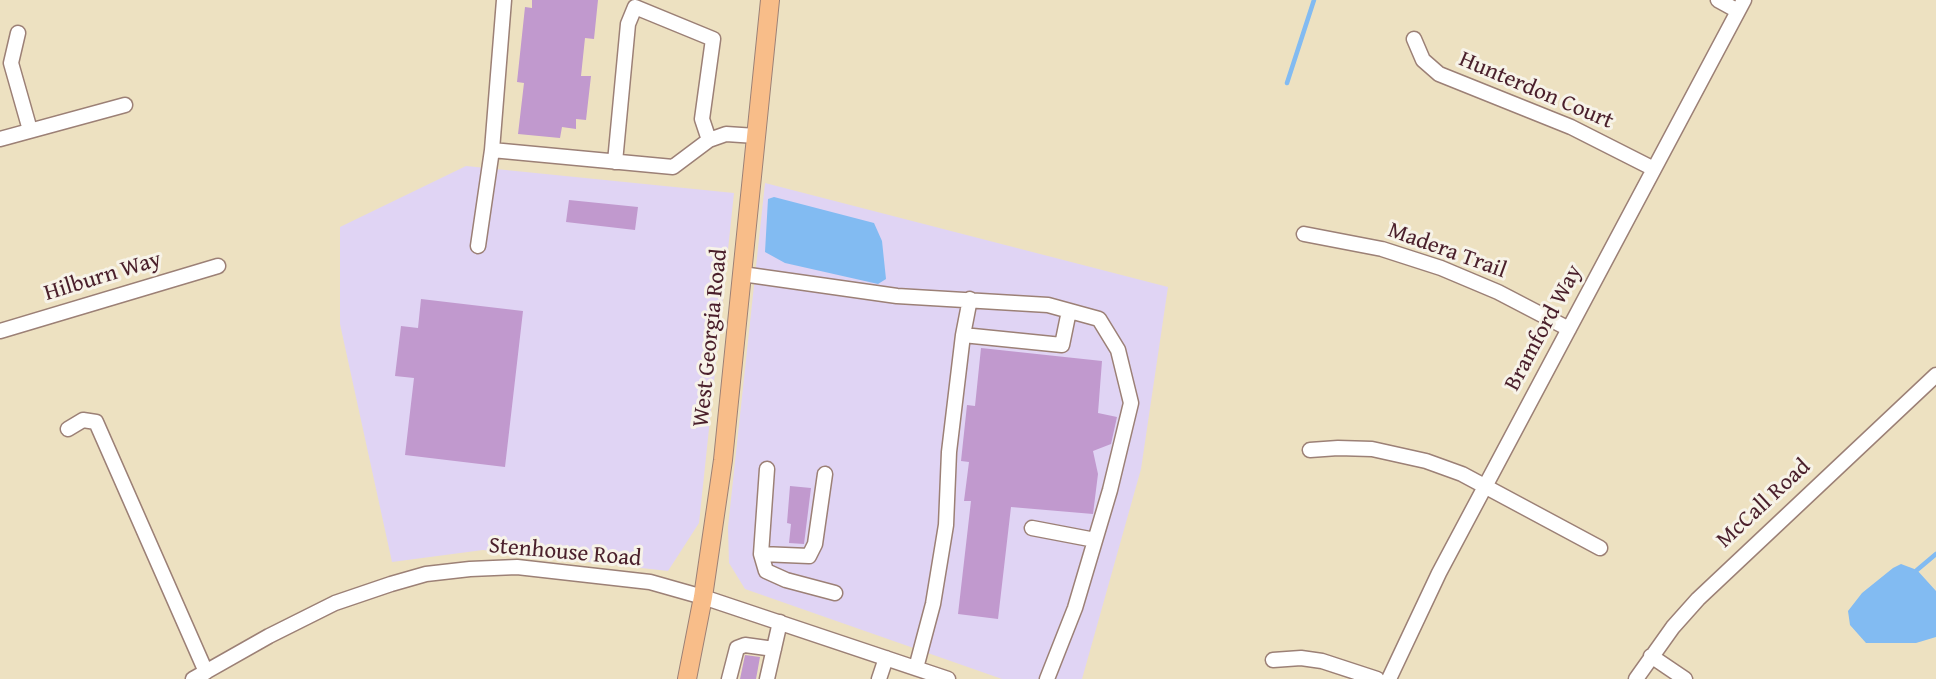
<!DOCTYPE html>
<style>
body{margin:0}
canvas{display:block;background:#ede1c1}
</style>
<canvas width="1936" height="679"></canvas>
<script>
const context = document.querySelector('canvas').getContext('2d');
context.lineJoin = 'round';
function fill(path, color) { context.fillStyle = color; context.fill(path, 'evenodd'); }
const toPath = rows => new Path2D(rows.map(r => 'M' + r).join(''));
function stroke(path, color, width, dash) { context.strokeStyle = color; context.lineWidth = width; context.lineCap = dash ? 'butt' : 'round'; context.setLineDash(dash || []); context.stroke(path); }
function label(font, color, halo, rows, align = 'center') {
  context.font = font + ' "Gentium Book Plus",serif'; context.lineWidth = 6; context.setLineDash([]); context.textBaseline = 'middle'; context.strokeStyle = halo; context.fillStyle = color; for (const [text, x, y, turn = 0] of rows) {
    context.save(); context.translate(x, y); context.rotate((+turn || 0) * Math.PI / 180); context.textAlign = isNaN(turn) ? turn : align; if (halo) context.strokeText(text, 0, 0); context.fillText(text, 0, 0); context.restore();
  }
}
fill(toPath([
 [466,166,734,193,699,523,668,571,483,550,392,562,340,324,340,227],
 [765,183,1168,287,1141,469,1082,679,1002,679,745,589,729,563,728,527]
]), '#e0d4f4');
fill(toPath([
 [774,197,874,223,882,241,886,279,878,284,785,263,765,252,768,199],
 [1901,564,1917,570,1936,591,1936,637,1916,643,1866,643,1850,625,1848,611,1862,593,1893,568]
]), '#82bbf2');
stroke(toPath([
 [1287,83,1314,0],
 [1917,570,1936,554]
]), '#82bbf2', 4.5);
fill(toPath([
 [532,0,598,0,594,39,585,38,581,76,591,76,586,120,576,119,576,129,562,127,560,138,518,134,524,83,517,82,525,7,532,8],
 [569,200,638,207,635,230,566,222],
 [421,299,523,311,505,467,405,455,414,378,395,376,401,326,418,328],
 [981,348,1102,361,1098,413,1117,417,1111,444,1093,451,1098,474,1093,514,1011,507,998,619,958,614,971,501,964,501,969,462,961,461,967,405,975,406],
 [790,486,811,488,804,544,789,543,791,524,787,523],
 [745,655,760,657,756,679,740,679]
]), '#c199ce');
const minor = toPath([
 [1718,0,1738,11],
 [18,33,11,63,30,130],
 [1414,39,1423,60,1439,74,1571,127,1654,169],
 [0,139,125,105],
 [492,150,504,0],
 [615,162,628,24,635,7,713,39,702,119,709,140],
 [1304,234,1382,249,1441,268,1498,292,1569,329],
 [478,246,492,150,673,167,709,140,726,134,756,136],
 [742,274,897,296,1048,305,1099,319,1118,350,1131,403,1110,490,1075,608,1047,679],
 [0,331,218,266],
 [963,335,1062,345,1069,311],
 [68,429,83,420,96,422,206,672],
 [1310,450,1338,448,1372,449,1426,461,1462,474,1600,548],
 [767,469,761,554,766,571,786,580,835,593],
 [1032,528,1095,540],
 [761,554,809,556,815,544,825,474],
 [1651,656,1685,679],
 [1273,660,1301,658,1322,661,1377,679],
 [916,668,933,604,946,525,949,452,963,335,970,299],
 [193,679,269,636,335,603,391,584,426,574,470,569,517,567,650,582,703,597,948,679],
 [729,679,737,648,745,645,774,649],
 [767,679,780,622],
 [879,679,886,658],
 [1389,679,1439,573,1744,0],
 [1636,679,1673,627,1698,599,1936,375]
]);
const major = toPath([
 [687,679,703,597,723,460,770,0]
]);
stroke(minor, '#9c8076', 17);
stroke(major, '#9c8076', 20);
stroke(minor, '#fff', 14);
stroke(major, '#f8bd89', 18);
label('23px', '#4a1f2b', '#f7f3e8', [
 ["Hunterdon Court",1536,91,23],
 ["Madera Trail",1447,251,20],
 ["Hilburn Way",103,277,-17],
 ["Bramford Way",1544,328,-62],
 ["West Georgia Road",711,338,-84],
 ["McCall Road",1764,504,-43],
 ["Stenhouse Road",565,553,5]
]);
</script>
